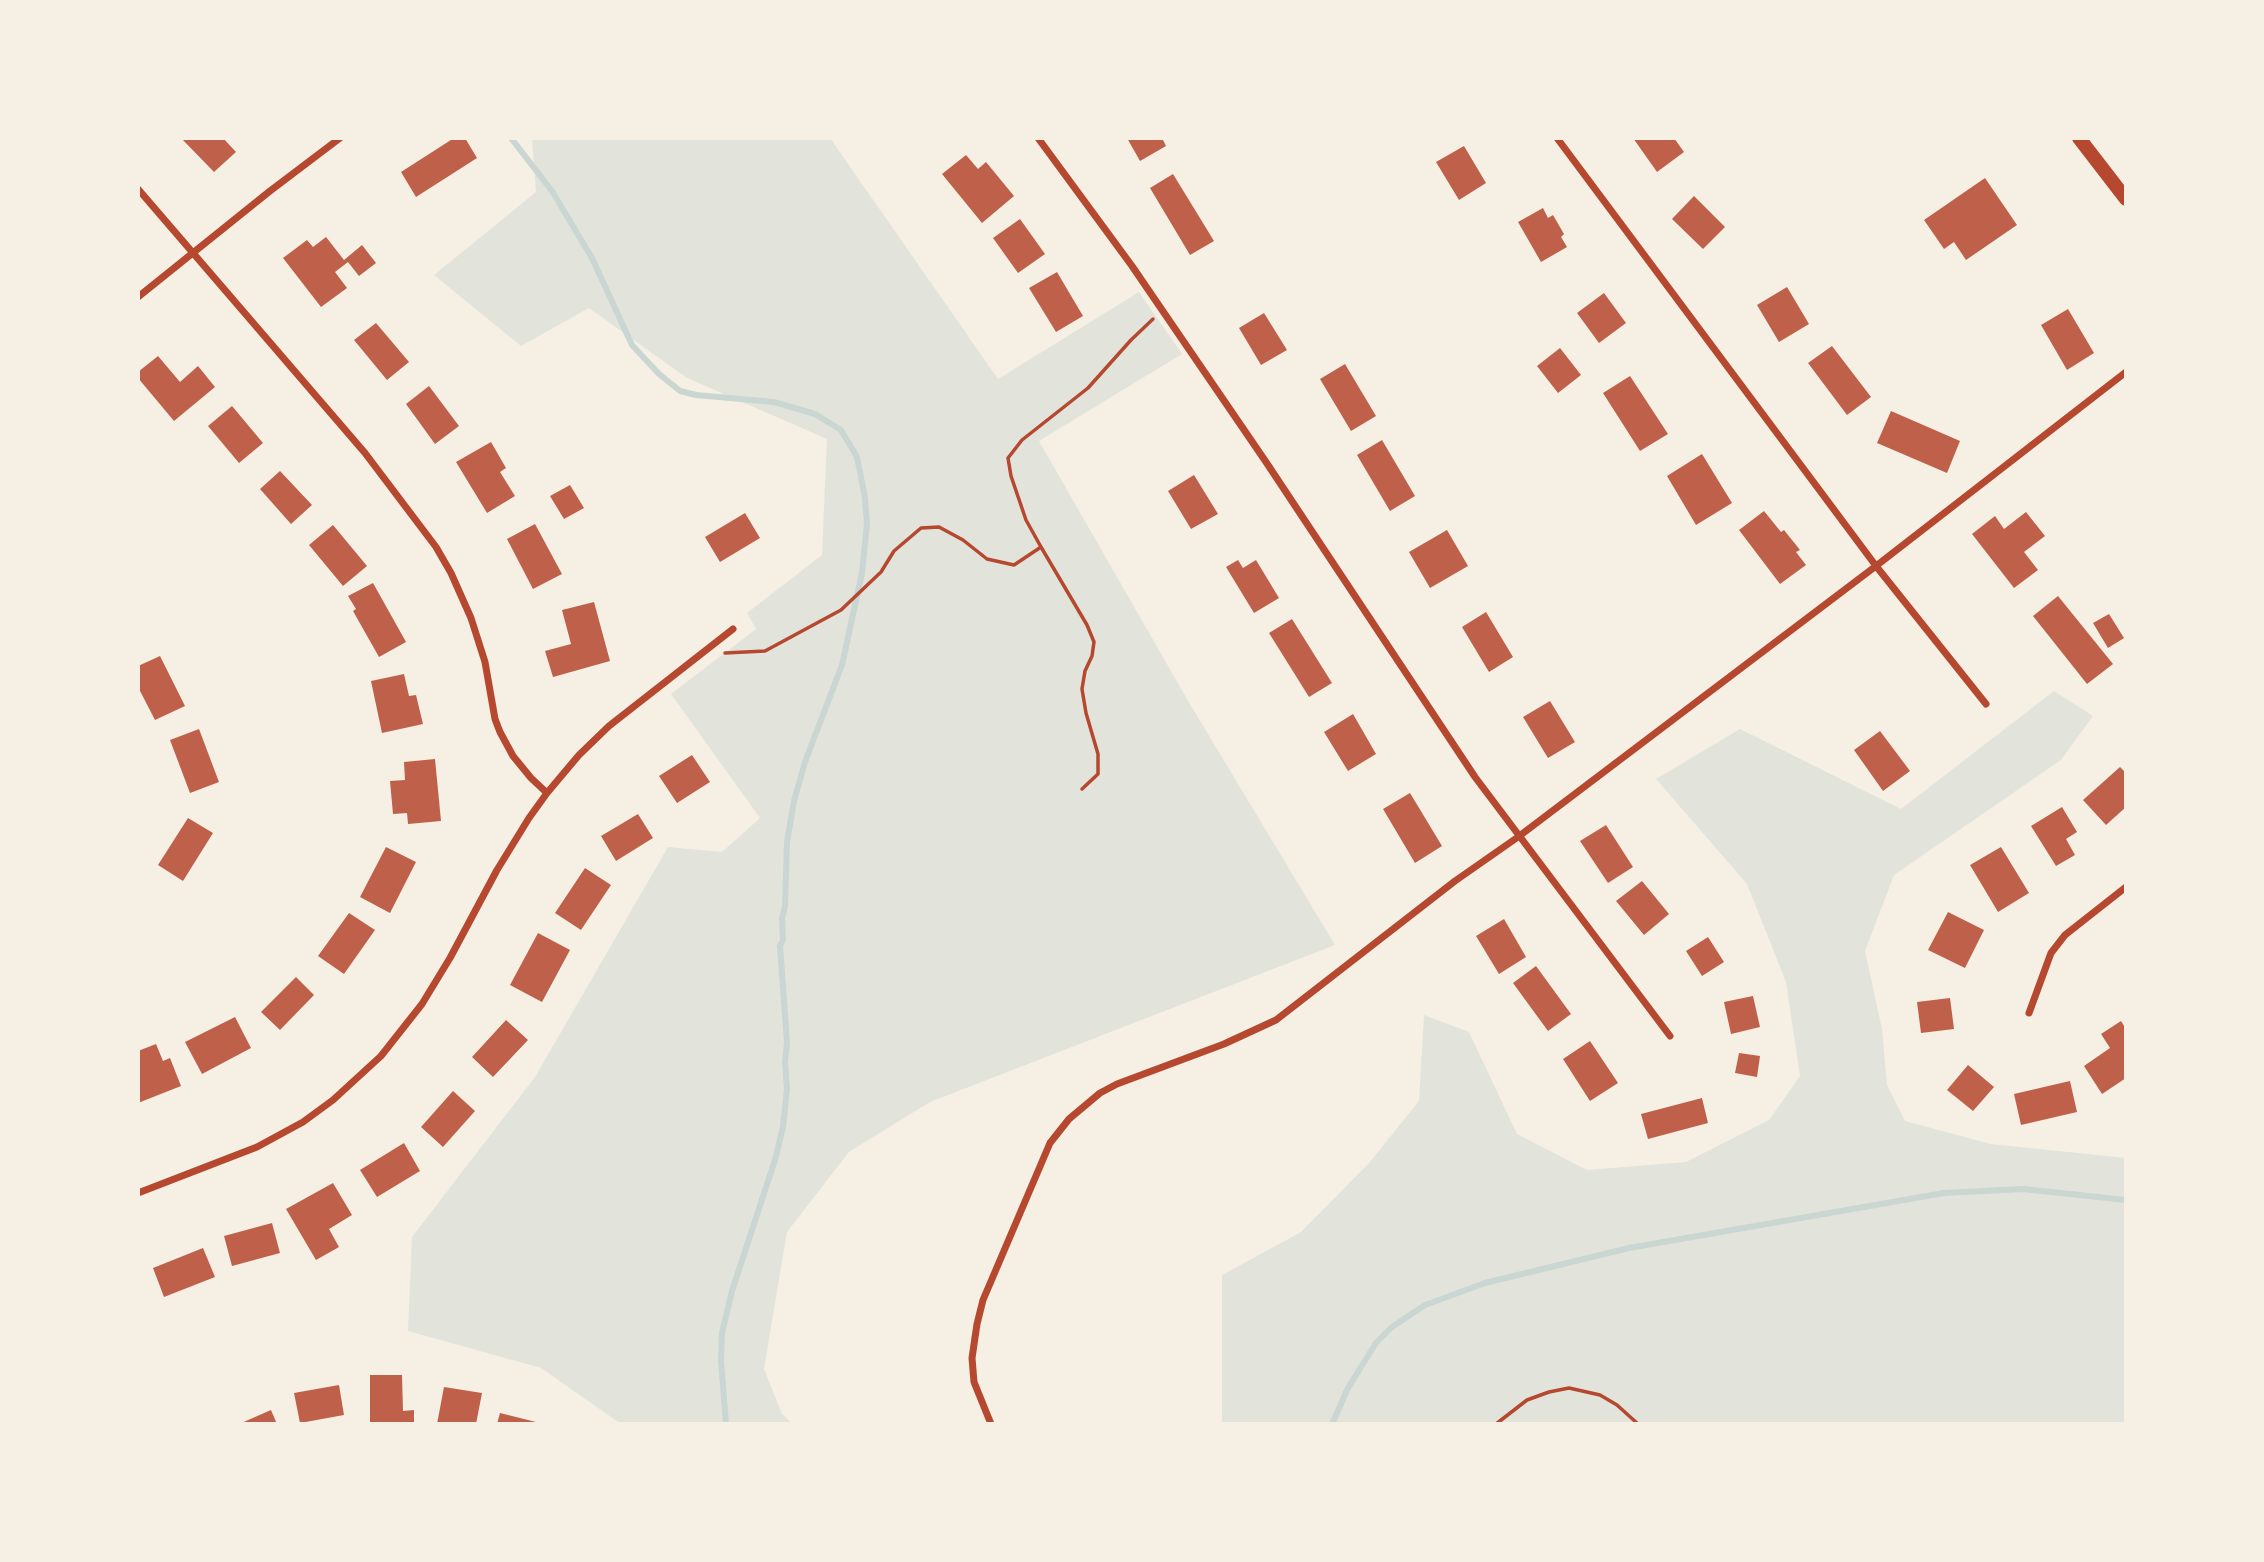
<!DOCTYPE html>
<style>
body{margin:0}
#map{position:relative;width:2264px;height:1562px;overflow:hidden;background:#f6efe4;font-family:Lato,sans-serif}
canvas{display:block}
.frame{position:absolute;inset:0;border:140px solid #f6efe4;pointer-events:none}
</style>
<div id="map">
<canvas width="2264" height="1562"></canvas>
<div class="frame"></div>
</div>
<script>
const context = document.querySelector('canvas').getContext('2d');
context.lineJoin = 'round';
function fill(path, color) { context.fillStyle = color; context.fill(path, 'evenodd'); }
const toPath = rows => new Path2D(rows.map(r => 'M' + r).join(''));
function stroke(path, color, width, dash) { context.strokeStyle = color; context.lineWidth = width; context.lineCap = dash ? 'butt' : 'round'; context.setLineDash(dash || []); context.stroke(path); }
fill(toPath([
 [532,138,830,138,998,379,1139,292,1182,354,1039,441,1187,699,1335,945,930,1102,849,1152,787,1232,764,1369,782,1414,793,1424,621,1424,541,1368,408,1331,412,1237,535,1077,668,847,722,852,760,818,671,694,756,629,747,613,822,555,827,439,687,378,589,308,521,346,434,275,536,192],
 [2054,691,2093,716,2061,760,1894,875,1865,951,1882,1029,1887,1085,1905,1121,1991,1144,2126,1158,2126,1424,1222,1424,1222,1275,1301,1232,1369,1163,1419,1101,1424,1015,1469,1032,1517,1134,1587,1170,1686,1162,1769,1120,1800,1076,1786,982,1747,884,1656,779,1740,729,1901,809]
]), '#e2e4dc');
stroke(toPath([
 [511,138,552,191,592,258,632,345,659,374,680,391,696,395,774,402,815,414,841,430,857,457,865,498,867,524,862,573,842,665,805,762,794,801,787,842,785,907,782,918,783,940,780,946,787,1043,785,1062,787,1089,783,1127,775,1160,732,1291,722,1333,721,1361,726,1424],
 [1332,1424,1348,1388,1376,1343,1392,1327,1425,1305,1485,1283,1629,1248,1944,1193,2023,1189,2126,1200]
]), '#c9d6d2', 6);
fill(toPath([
 [181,138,223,138,236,152,214,172],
 [454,138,465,138,477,158,416,197,401,172],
 [1127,138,1162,138,1166,146,1140,161],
 [1633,138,1674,138,1684,152,1657,172],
 [1464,146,1486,183,1459,200,1436,162],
 [966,155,978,169,986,162,1014,196,982,223,942,174],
 [1173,174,1214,241,1190,255,1150,188],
 [1985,178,2017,225,1966,260,1954,242,1944,249,1924,220],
 [1694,196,1725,227,1703,249,1672,219],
 [1543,208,1548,218,1553,215,1564,234,1561,237,1567,247,1541,262,1518,222],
 [1020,219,1045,254,1018,273,993,238],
 [326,237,344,260,362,245,376,263,359,276,348,262,335,272,347,288,321,307,283,258,307,240,313,247],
 [1057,272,1083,316,1056,332,1029,288],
 [1787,287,1809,324,1779,342,1757,305],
 [1604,293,1626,323,1599,343,1577,313],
 [2068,309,2094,353,2067,370,2041,325],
 [1264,313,1287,350,1261,365,1239,328],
 [376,323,409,362,387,380,354,340],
 [1832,346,1871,397,1847,415,1808,363],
 [1560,348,1581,375,1558,393,1537,366],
 [158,356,180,382,198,366,215,387,174,421,138,378,138,372],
 [1345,364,1376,416,1351,431,1320,379],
 [1630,376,1668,434,1640,451,1603,393],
 [429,386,459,426,435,444,406,404],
 [232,406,263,443,239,463,208,426],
 [1891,411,1960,441,1947,473,1877,443],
 [1382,440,1415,496,1390,511,1357,455],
 [491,442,506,468,500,472,515,496,487,513,456,462],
 [1702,454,1732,503,1696,525,1667,476],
 [280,471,312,505,291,524,260,489],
 [1194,475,1218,514,1191,529,1168,491],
 [570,485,584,508,564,519,550,496],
 [1764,511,1781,532,1784,530,1800,550,1796,552,1806,565,1780,584,1739,530],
 [2026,512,2045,536,2024,552,2038,570,2014,588,1972,534,1995,516,2004,529],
 [745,513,760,538,720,562,705,537],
 [535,524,562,574,533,589,507,539],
 [333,525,367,566,343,586,309,545],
 [1447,530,1468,566,1430,588,1409,552],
 [1238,560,1243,568,1256,560,1279,598,1254,613,1226,567],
 [373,583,406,642,379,657,353,611,356,609,348,596],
 [2058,596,2113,664,2087,684,2033,616],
 [594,602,610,661,553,677,545,651,571,644,562,610],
 [1486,612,1513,657,1489,672,1462,627],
 [2109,614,2124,638,2108,648,2093,623],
 [1292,619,1332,683,1309,697,1269,633],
 [160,656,185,706,155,720,138,687,138,666],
 [404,674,409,696,416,695,423,724,382,733,371,681],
 [1550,701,1575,742,1548,758,1523,717],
 [1353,714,1376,754,1348,771,1324,732],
 [199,729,219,782,190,793,170,740],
 [1880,731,1910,771,1883,791,1854,750],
 [692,755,710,782,677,803,659,776],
 [435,759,441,821,408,824,407,813,393,814,390,781,405,780,404,762],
 [2120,767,2126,773,2126,807,2106,825,2083,800],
 [1410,793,1442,846,1415,863,1383,809],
 [2062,807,2077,832,2066,839,2075,855,2056,866,2031,826],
 [638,814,653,838,616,861,601,836],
 [188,818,213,833,183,881,158,865],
 [1606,825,1633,867,1608,883,1580,841],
 [386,847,416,862,390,913,360,897],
 [2001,847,2029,893,1998,912,1970,865],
 [585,868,611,885,581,930,555,913],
 [1642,881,1669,914,1644,935,1616,901],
 [1948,912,1984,930,1965,968,1928,950],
 [349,913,375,930,344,974,318,956],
 [1504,919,1526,957,1499,974,1476,936],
 [538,933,570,950,542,1002,510,985],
 [1708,937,1724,962,1702,976,1686,951],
 [1536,966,1571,1014,1548,1031,1513,983],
 [296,977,314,995,280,1030,261,1012],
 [1753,996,1760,1027,1731,1034,1724,1002],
 [1950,998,1954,1029,1921,1033,1917,1002],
 [235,1017,251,1048,202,1074,185,1042],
 [506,1020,528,1040,493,1077,472,1057],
 [2121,1021,2126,1029,2126,1078,2102,1094,2084,1066,2110,1048,2101,1034],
 [1590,1041,1618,1083,1590,1101,1563,1059],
 [156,1044,163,1061,170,1058,181,1086,138,1103,138,1051],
 [1739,1053,1760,1056,1757,1077,1735,1073],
 [1968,1065,1994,1087,1973,1111,1947,1090],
 [2070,1081,2077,1112,2021,1125,2014,1094],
 [453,1091,475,1111,443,1147,421,1127],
 [1702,1098,1708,1123,1648,1139,1641,1114],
 [404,1143,420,1171,377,1197,360,1170],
 [333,1183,352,1215,329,1229,339,1247,316,1260,286,1209],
 [272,1223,280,1253,232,1266,224,1236],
 [203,1248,215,1277,164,1297,153,1268],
 [370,1375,402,1375,403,1411,414,1410,414,1424,370,1424],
 [339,1385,344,1415,300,1423,294,1393],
 [444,1387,482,1393,476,1424,437,1424],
 [271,1410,277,1424,239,1424],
 [500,1413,540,1423,540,1424,497,1424]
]), '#bf614a');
stroke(toPath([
 [1041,547,1087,625,1094,642,1092,656,1085,671,1082,689,1086,713,1098,754,1098,774,1082,789],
 [725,653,765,651,841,610,881,572,894,551,921,528,939,527,963,540,987,559,1014,565,1041,547,1026,520,1011,476,1008,458,1022,440,1088,388,1131,340,1153,319],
 [1496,1424,1527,1400,1549,1392,1569,1388,1600,1395,1617,1405,1638,1424]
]), '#b5482f', 3.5);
stroke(toPath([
 [1038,138,1132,266,1266,462,1475,777,1670,1036],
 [1557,138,1876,566,1986,704],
 [138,189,365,453,436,547,451,573,471,618,485,662,495,719,500,732,513,756,531,778,547,793],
 [138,297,270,191,340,138],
 [2029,1013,2051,953,2065,935,2126,887],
 [138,1193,257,1147,303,1122,333,1100,381,1056,422,1004,450,958,497,870,529,818,547,793,579,755,609,726,733,629],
 [991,1424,974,1382,972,1358,977,1324,983,1300,1050,1143,1069,1119,1100,1093,1117,1084,1224,1044,1276,1020,1455,881,1518,837,1876,566,2126,372]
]), '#b5482f', 7);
stroke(toPath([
 [2079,138,2126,199]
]), '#b5482f', 14);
</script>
